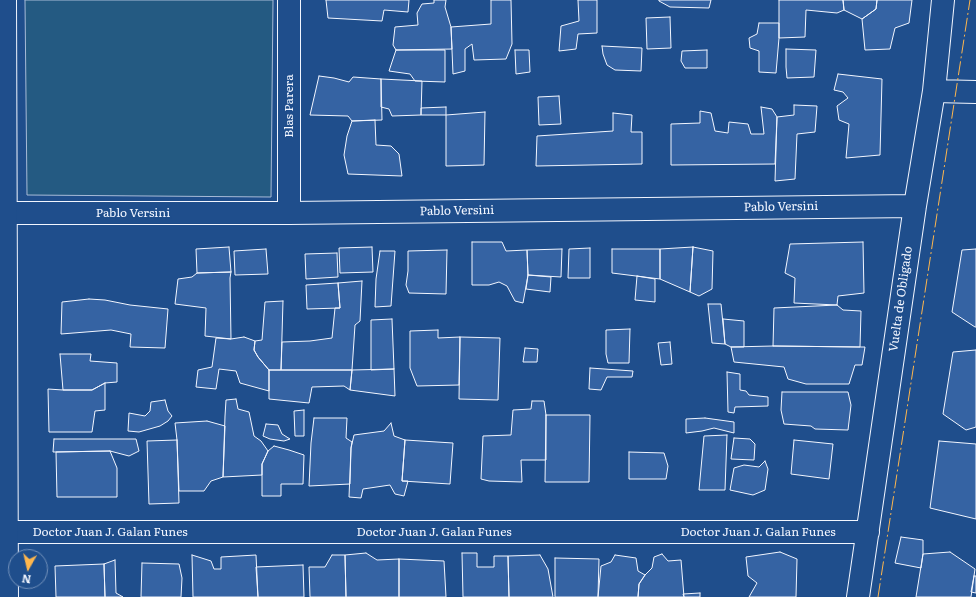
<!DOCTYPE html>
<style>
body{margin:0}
#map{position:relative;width:976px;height:597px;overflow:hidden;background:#1f4e8c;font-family:Literata,serif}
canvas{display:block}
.north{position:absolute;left:8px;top:549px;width:40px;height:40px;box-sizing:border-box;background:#1f4e8c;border:1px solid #7391ba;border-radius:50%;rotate:188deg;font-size:11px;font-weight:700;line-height:16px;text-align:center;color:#f2f6ff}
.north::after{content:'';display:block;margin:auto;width:14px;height:18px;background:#ffb74d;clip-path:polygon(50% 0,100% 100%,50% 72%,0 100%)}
</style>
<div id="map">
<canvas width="976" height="597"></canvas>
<div class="north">N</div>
</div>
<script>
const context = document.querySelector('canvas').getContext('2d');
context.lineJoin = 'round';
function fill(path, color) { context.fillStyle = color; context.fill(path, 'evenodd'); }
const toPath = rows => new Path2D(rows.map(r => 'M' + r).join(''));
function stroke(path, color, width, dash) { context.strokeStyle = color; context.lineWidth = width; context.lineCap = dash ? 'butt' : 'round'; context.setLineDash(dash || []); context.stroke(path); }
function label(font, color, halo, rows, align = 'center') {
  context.font = font + ' Literata,serif'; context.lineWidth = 3; context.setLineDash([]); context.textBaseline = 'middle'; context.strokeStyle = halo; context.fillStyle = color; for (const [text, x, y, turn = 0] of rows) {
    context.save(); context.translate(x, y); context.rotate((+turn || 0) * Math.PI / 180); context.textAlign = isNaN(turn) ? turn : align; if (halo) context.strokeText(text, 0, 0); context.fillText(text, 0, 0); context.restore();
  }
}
const green = toPath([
 [25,0,273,0,271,197,27,195,25,0]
]);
fill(green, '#245a82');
stroke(green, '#a8bbd7', 1);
const building = toPath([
 [326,0,409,0,408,12,384,10,382,21,328,18,326,0],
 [434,0,446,0,445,7,451,27,452,49,396,50,393,45,395,27,418,25,417,13,422,4,434,3,434,0],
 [491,0,511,0,512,44,506,59,474,60,472,44,465,49,465,71,453,74,451,27,491,24,491,0],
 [578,0,597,0,597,33,578,34,576,49,559,51,561,26,579,21,578,0],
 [659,0,711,0,709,8,670,7,659,1,659,0],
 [779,0,843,0,844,10,837,13,806,10,805,37,779,38,779,0],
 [843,0,877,0,876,9,862,19,844,10,843,0],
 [877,0,912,0,909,23,895,28,890,49,865,50,862,19,876,9,877,0],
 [670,17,671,48,647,49,646,18,670,17],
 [759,23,779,23,779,38,776,73,759,72,759,51,750,48,749,38,757,34,759,23],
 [602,46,642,48,641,71,615,70,607,65,603,54,602,46],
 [786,49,816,50,814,77,787,78,786,67,786,49],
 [396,50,445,50,445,82,415,81,410,74,389,71,396,50],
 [515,50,529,50,530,72,516,74,515,50],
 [707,50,707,68,685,68,681,61,682,51,707,50],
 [838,74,882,79,880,155,846,158,849,124,839,120,837,106,848,98,843,92,834,90,838,74],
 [319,76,334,78,349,82,353,77,381,79,382,120,352,121,348,116,310,115,319,76],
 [381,79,422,81,421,115,392,116,389,109,381,107,381,79],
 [559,96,561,124,539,125,538,97,559,96],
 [794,105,817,106,815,132,797,134,795,179,775,181,777,117,794,115,794,105],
 [446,107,446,115,421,115,421,108,446,107],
 [761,107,772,109,777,117,775,164,671,165,671,124,700,123,700,111,711,113,715,131,728,133,729,122,748,124,751,134,764,134,761,107],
 [485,112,484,165,446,166,446,115,485,112],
 [613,113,632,115,631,132,642,132,642,164,536,166,537,136,613,131,613,113],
 [375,120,376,145,391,146,399,154,402,176,348,174,344,155,347,136,352,121,375,120],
 [472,242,502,242,506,251,527,250,528,275,523,303,515,301,507,286,499,282,489,285,472,285,472,242],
 [863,242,864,293,838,296,837,305,794,303,795,278,785,273,790,244,863,242],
 [229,247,231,272,197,273,196,249,229,247],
 [372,247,373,272,340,273,339,248,372,247],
 [693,247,690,292,660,279,660,249,693,247],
 [693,247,713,251,712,289,699,296,690,292,693,247],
 [590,248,590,278,568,278,569,249,590,248],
 [266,249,268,274,235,275,234,251,266,249],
 [562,249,561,277,528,275,527,250,562,249],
 [612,249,660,249,660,279,612,273,612,249],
 [976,249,976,327,975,327,952,312,962,250,976,249],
 [447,250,446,294,409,293,406,285,408,271,408,251,447,250],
 [380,251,395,251,391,306,375,307,376,279,380,251],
 [337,253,338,277,306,279,305,254,337,253],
 [231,272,230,278,231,339,205,336,206,308,175,304,178,279,192,277,197,273,231,272],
 [528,275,551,277,550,292,526,289,528,275],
 [637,276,655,279,655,302,635,300,637,276],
 [362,281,360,321,355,325,352,370,281,370,282,342,310,341,332,338,335,308,340,308,338,283,362,281],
 [338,283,340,308,307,309,306,285,338,283],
 [89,299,105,300,130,305,168,309,165,348,130,347,131,334,111,330,61,334,62,302,89,299],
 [283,301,281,370,269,370,258,357,254,350,255,341,262,340,265,302,283,301],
 [708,304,721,304,725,344,712,343,708,304],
 [837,305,843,310,861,311,860,347,773,346,774,308,837,305],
 [392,319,394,369,371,370,371,320,392,319],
 [723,319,744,321,744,347,731,347,725,344,723,319],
 [630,329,629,363,608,363,606,354,606,330,630,329],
 [438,330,438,338,460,337,459,385,417,386,410,368,410,331,438,330],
 [244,337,255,341,254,350,258,357,269,370,269,391,240,383,236,371,219,369,216,389,196,387,198,370,212,367,216,338,231,339,244,337],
 [460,337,500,338,498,400,459,399,460,337],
 [670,342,672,364,661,365,658,343,670,342],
 [773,346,860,347,865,347,862,365,855,365,849,384,806,384,788,379,784,367,734,362,731,347,773,346],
 [525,348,538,349,537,362,523,362,525,348],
 [976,350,976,427,966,430,943,414,953,352,976,350],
 [60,354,91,354,90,361,117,363,117,382,105,383,92,390,63,390,60,354],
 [590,368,633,371,632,377,607,377,601,390,589,389,590,368],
 [394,369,395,396,350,390,352,370,394,369],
 [269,370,352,370,350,390,344,386,312,387,309,403,269,399,269,370],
 [727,372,740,374,740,390,746,391,749,395,768,397,768,406,735,407,734,413,728,412,727,372],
 [105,383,105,410,95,411,92,432,49,432,48,389,63,390,92,390,105,383],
 [782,392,848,392,851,405,848,430,815,429,811,426,784,424,781,410,782,392],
 [236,399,238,409,249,412,254,436,261,441,268,451,262,464,262,475,223,477,225,416,226,400,236,399],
 [165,400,168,411,172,416,168,421,160,426,139,432,128,431,129,413,145,416,150,411,151,402,165,400],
 [532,401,544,401,546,415,546,460,521,460,522,482,489,481,481,479,483,436,511,435,513,410,531,409,532,401],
 [304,410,304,436,295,436,294,411,304,410],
 [546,415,590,415,589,482,545,482,546,415],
 [314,418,347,418,346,438,352,442,351,448,350,484,309,486,311,443,314,418],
 [705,418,734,422,734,433,714,428,702,431,686,433,686,419,705,418],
 [207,421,225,426,223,477,211,481,204,491,179,491,177,440,175,423,207,421],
 [391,423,394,436,405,440,402,481,408,481,404,496,395,494,390,485,363,489,361,498,349,497,351,448,354,435,384,431,391,423],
 [266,424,278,425,282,434,290,439,284,441,270,439,263,436,266,424],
 [727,435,725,490,699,490,704,436,727,435],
 [734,438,750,439,755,444,754,460,731,459,734,438],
 [54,439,136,439,139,451,129,456,110,451,53,452,54,439],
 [177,440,179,503,149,504,147,441,177,440],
 [405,440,453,443,450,484,402,481,405,440],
 [794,440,833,444,829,479,791,474,794,440],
 [939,441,976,444,976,519,930,508,939,441],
 [274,446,289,450,304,455,303,484,281,484,281,496,262,496,262,464,268,451,274,446],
 [110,451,117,468,117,497,57,497,56,452,110,451],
 [629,452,664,453,668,466,666,479,629,479,629,452],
 [765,461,768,469,765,490,753,495,730,490,734,468,744,465,759,467,765,461],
 [901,537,923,540,923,554,921,568,895,563,901,537],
 [780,552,797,559,796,597,749,597,757,583,748,576,746,557,780,552],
 [950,552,975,569,971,597,916,597,923,554,950,552],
 [366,553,377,560,399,559,399,597,346,597,345,555,366,553],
 [462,553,477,553,477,567,494,567,494,556,508,556,509,597,463,597,462,553],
 [662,554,668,561,681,560,684,597,638,597,639,584,645,575,652,568,654,557,662,554],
 [192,555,211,561,214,569,221,569,221,557,256,555,258,597,193,597,192,555],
 [332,555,345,555,346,597,310,597,309,567,325,567,332,555],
 [540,555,548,569,553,597,509,597,508,556,540,555],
 [615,555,636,558,638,571,645,575,639,584,638,597,598,597,601,566,611,562,615,555],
 [555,558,599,559,598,597,555,597,555,558],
 [399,559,444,561,446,597,399,597,399,559],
 [115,560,116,593,123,597,105,597,104,564,115,560],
 [142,563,179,564,182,578,181,597,141,597,142,563],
 [104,564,105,597,56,597,55,566,104,564],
 [303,565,304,597,258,597,256,567,303,565],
 [974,576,976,576,976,593,971,592,974,576],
 [700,593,700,597,684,597,683,594,700,593]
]);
fill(building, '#3563a3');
stroke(building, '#f2f6ff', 1);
const street = toPath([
 [289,0,289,213],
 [934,91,976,92],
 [0,213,289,213,915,206],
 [0,532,868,532],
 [858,597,915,206,934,91,943,0]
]);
const secondary = toPath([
 [5,0,7,597]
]);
stroke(street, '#f2f6ff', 24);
stroke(secondary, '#f2f6ff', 24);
stroke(street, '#1f4e8c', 22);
stroke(secondary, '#1f4e8c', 22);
stroke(toPath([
 [878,597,970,0]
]), '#ffb74d', 1, [14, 3, 2, 3]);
label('12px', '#f2f6ff', '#1f4e8c', [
 ["Blas Parera",289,106,-90],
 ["Pablo Versini",781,207,-1],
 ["Pablo Versini",457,211,-1],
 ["Pablo Versini",133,213],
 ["Vuelta de Obligado",901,299,-82],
 ["Doctor Juan J. Galan Funes",110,532],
 ["Doctor Juan J. Galan Funes",434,532],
 ["Doctor Juan J. Galan Funes",758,532]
]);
</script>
